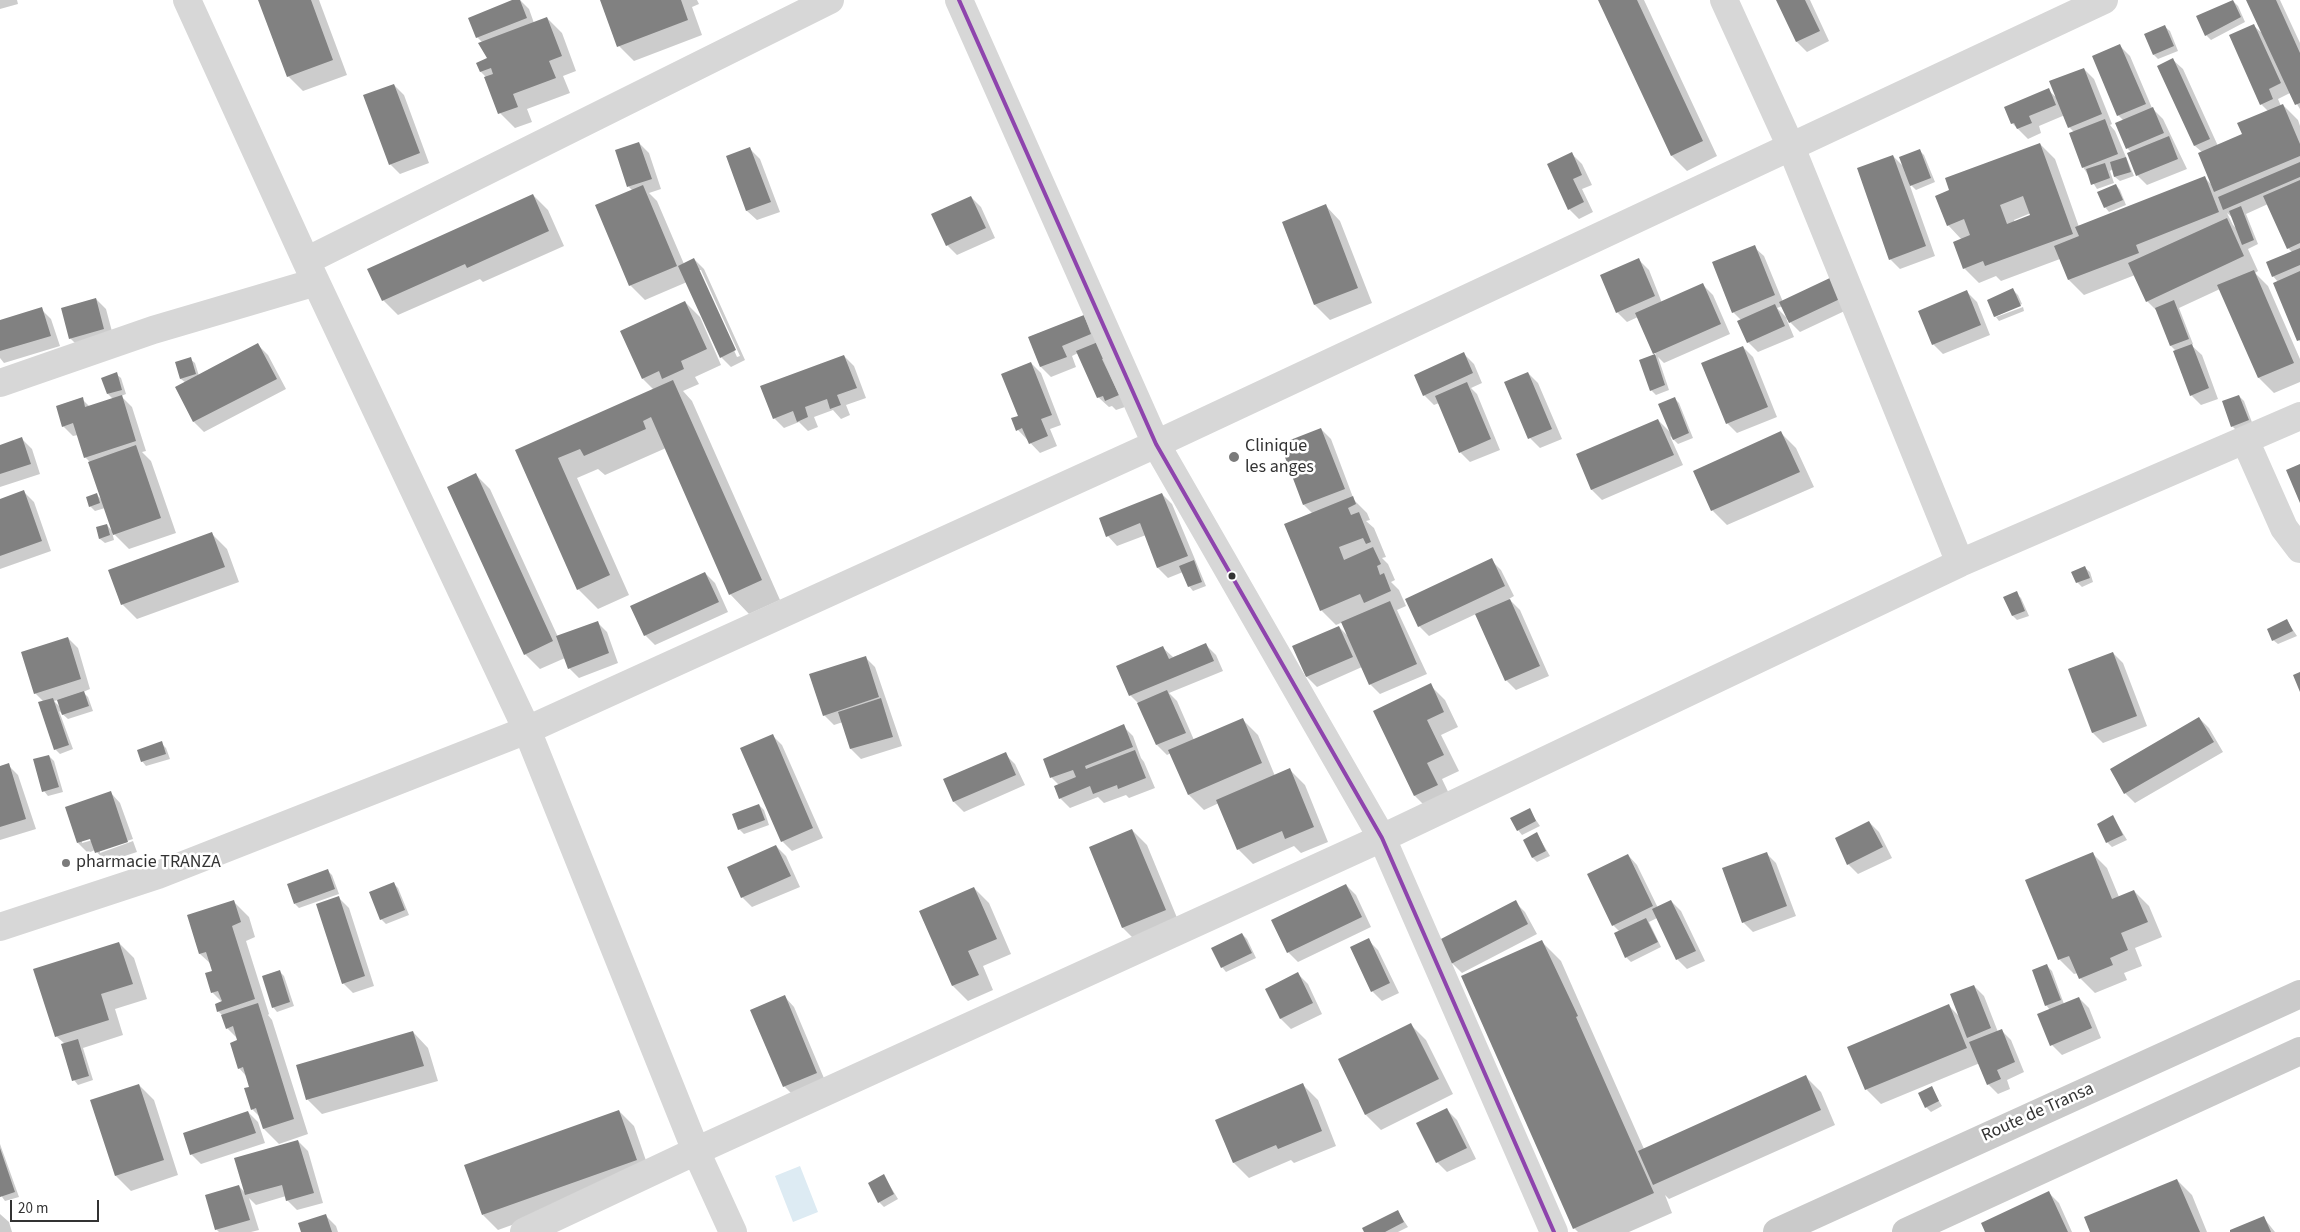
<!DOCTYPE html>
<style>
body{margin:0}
#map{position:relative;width:2300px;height:1232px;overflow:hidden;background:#fff;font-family:"Source Sans 3",sans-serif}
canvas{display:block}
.scale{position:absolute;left:10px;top:1200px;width:89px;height:22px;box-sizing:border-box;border:2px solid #333;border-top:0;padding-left:6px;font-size:15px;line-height:18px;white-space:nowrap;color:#333;-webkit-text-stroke:4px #fff;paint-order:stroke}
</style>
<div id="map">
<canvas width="2300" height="1232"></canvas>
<div class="scale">20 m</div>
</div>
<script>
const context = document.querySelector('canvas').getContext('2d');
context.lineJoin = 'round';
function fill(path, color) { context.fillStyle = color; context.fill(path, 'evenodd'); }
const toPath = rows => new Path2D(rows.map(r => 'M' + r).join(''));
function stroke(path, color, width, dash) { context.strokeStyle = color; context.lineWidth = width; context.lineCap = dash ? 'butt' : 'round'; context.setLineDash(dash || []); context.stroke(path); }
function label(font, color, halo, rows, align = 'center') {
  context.font = font + ' "Source Sans 3",sans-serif'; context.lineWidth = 5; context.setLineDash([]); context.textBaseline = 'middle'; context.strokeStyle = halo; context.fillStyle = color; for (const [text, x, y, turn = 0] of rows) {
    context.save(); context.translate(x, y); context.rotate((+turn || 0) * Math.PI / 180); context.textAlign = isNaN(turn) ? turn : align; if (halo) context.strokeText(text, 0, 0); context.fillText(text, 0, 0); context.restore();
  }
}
fill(toPath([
 [800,1166,818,1212,793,1222,775,1176]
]), '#ddebf3');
fill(toPath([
 [0,0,17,0,18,4,0,9],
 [259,0,319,0,347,75,303,91,288,76],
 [515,0,520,0,529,9,534,23,547,18,562,33,576,71,563,76,570,93,527,109,532,122,515,128,500,113,486,77,481,72,478,63,488,59,482,42,477,37],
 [601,0,697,0,699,4,692,7,702,35,634,61,619,46],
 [1599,0,1644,0,1717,156,1687,171,1672,156],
 [1777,0,1810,0,1829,41,1807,52,1797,42],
 [2247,0,2280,0,2300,43,2300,109,2290,93,2278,99,2281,106,2283,105,2298,120,2300,126,2300,342,2278,282,2273,276,2292,252,2288,248,2268,204,2246,214,2258,244,2248,249,2258,271,2255,273,2268,286,2300,359,2300,382,2274,393,2259,378,2220,289,2179,308,2193,344,2191,345,2202,355,2218,399,2201,405,2191,395,2176,351,2171,346,2159,313,2147,301,2135,275,2084,295,2069,280,2060,259,2001,281,1996,276,1979,283,1964,268,1962,240,1948,225,2040,144,2055,159,2079,227,2204,177,2213,186,2202,152,2195,146,2158,66,2173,60,2183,69,2218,146,2244,135,2268,111,2261,104,2254,26,2263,34],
 [2031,213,2032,216,2015,222,2014,220],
 [2227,213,2233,218,2238,230,2233,225],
 [2233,1,2238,6,2245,22,2211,40,2206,35],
 [2165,27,2170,31,2178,51,2158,59,2154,55],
 [2120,46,2130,56,2152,108,2163,119,2187,169,2147,185,2137,175,2132,153,2128,149,2117,124,2124,121,2118,115],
 [2084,69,2094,79,2112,124,2110,125,2115,131,2134,176,2120,181,2115,177,2113,169,2110,171,2114,183,2097,189,2083,167,2074,132,2069,127,2065,115,2039,126,2041,133,2028,139,2012,123,2048,90,2058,99],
 [394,85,404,95,429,163,400,174,390,164],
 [639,143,649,153,661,189,649,193,657,201,684,264,694,259,704,269,745,360,731,367,721,357,687,282,645,300,630,285,632,190,629,187],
 [698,270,701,270,740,356,737,357],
 [750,149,760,159,780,212,757,220,747,211,727,157],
 [1919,150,1924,155,1935,182,1916,190,1909,183,1935,256,1900,269,1890,259,1893,156,1904,167],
 [1572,154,1582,164,1592,185,1582,189,1593,212,1579,219,1569,209],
 [2116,185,2120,190,2126,205,2109,212,2105,207],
 [533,195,548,210,564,246,483,282,480,279,398,315,383,300],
 [971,197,981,207,995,238,957,255,947,245],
 [1326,206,1340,221,1372,303,1330,320,1315,305,1284,222],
 [1754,247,1764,256,1783,302,1832,278,1851,308,1800,332,1786,318,1794,337,1758,352,1748,342,1741,320,1733,312],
 [1783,306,1788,319,1777,308],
 [1639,260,1649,270,1662,303,1703,285,1713,295,1730,334,1664,363,1658,357,1669,390,1656,395,1651,390,1640,360,1656,355,1638,317,1627,322,1617,312],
 [2013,290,2018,295,2022,304,1995,317,1988,300],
 [1967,292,1977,302,1990,335,1943,354,1933,344,1920,311],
 [96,299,106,309,114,339,80,348,70,338],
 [685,302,700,317,721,365,695,377,699,384,683,391,692,401,780,600,749,614,730,594,666,448,605,475,598,469,577,478,629,595,598,609,578,589,517,450,654,390,643,379],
 [2023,307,2024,311,1999,321,1996,317],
 [41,309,51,319,60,346,4,363,0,358,0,321],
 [1084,316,1094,326,1128,406,1116,410,1112,406,1109,407,1098,397,1078,353,1072,356,1076,367,1051,377,1041,367,1029,337],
 [258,345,268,355,286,389,204,432,194,422,176,388,186,383,181,379,176,363,190,359,195,363,199,376],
 [1743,347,1753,357,1777,417,1737,433,1727,423],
 [1464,354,1474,364,1482,383,1471,388,1477,394,1500,450,1470,462,1460,452,1439,403,1434,405,1424,395],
 [844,356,854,366,866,398,846,405,850,415,841,419,833,410,814,417,818,427,808,431,799,422,784,428,774,418],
 [1031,363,1041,373,1061,425,1050,429,1057,446,1040,453,1018,430],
 [1528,373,1538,383,1562,439,1540,448,1530,438],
 [116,374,121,378,126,394,121,396,132,407,146,451,142,452,151,461,176,533,129,549,112,532,114,540,105,543,100,539,97,528,107,525,113,532,105,508,95,511,90,506,97,495,102,500,90,462,85,457,78,435,73,436,63,426,82,399,90,407,113,399,108,394],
 [2239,396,2244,401,2253,425,2237,431,2232,426],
 [1675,399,1679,403,1693,438,1678,444,1670,436,1683,465,1602,500,1592,490,1578,455,1658,420,1672,434],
 [1321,429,1331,439,1354,500,1367,513,1370,520,1366,521,1374,528,1386,557,1382,558,1388,564,1395,580,1391,582,1399,590,1406,606,1397,610,1427,674,1380,694,1370,684,1362,667,1317,687,1307,677,1294,647,1339,627,1349,637,1343,622,1336,625,1321,610,1313,514,1304,505],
 [1781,433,1796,448,1814,487,1727,525,1712,510],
 [22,439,32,449,40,474,0,487,0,446],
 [475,474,490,489,558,637,597,622,607,632,618,663,579,678,569,668,565,658,540,669,525,654],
 [24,492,34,502,51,551,0,569,0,500],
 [1162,494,1172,504,1206,586,1193,591,1189,586,1183,572,1168,578,1158,568,1146,535,1117,546,1108,536],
 [212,534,227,549,239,582,137,619,122,604],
 [1491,560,1501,570,1514,596,1509,599,1520,610,1549,676,1516,690,1506,680,1476,614,1429,636,1419,626],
 [2085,568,2090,572,2093,582,2082,587,2077,582],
 [705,573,715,583,728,612,655,645,645,635],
 [2016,593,2021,598,2029,616,2017,620,2013,616],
 [2287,621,2297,636,2278,644,2273,640],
 [68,638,78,648,90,689,83,692,88,697,93,711,68,719,59,711,73,749,60,754,55,749,44,702,35,693],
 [58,700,60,707,54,701],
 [1206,645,1216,655,1223,671,1169,693,1177,701,1194,740,1243,720,1258,735,1275,776,1290,770,1305,785,1328,842,1301,853,1294,846,1253,864,1238,849,1219,803,1204,810,1189,795,1171,753,1167,755,1157,745,1140,705,1130,695,1163,648,1173,657],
 [2113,653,2123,663,2147,726,2103,743,2093,733,2069,669],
 [865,657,875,667,902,746,861,759,851,749,843,722,834,725,824,715],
 [1430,685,1445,700,1458,727,1441,735,1459,771,1442,779,1452,800,1430,811,1415,796,1375,712],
 [2199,718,2209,728,2223,752,2135,803,2125,793],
 [1123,726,1133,736,1141,758,1144,762,1155,788,1129,798,1126,795,1104,803,1098,797,1070,808,1060,798,1059,785,1052,778,1044,759],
 [772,735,782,745,823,838,792,851,782,841],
 [161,743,166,748,170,759,146,766,142,761],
 [1005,754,1015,764,1025,785,964,812,954,802,945,780],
 [49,756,54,761,63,792,48,796,44,791],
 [8,765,18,775,36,829,0,840,0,767],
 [111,793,120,803,133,839,100,850,100,853,133,841,137,852,106,862,95,850,88,853,78,843],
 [96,836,96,839,82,843,82,840],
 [759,805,764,810,769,825,744,834,739,829],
 [1529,810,1540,826,1522,835,1518,830],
 [2113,817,2127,840,2112,847,2107,842],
 [1869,822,1879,832,1892,858,1858,874,1848,864],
 [1132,830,1147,845,1180,925,1138,943,1123,928,1090,848],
 [1537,834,1550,856,1537,862,1533,858,1524,840],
 [776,846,786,856,800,887,752,907,742,897],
 [1766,853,1776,863,1796,916,1753,932,1743,922],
 [2092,853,2107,868,2119,897,2134,891,2149,906,2162,937,2135,948,2142,966,2124,973,2127,980,2095,993,2080,978,2078,973,2074,974,2059,959],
 [1628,855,1637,865,1658,908,1671,901,1681,911,1705,961,1687,969,1677,959,1657,918,1649,922,1661,947,1631,962,1626,957,1620,932,1613,925],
 [327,870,332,875,339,894,299,908,295,904],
 [393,883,398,888,409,915,386,924,381,919],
 [1346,885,1356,895,1371,927,1298,962,1288,952],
 [974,888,989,903,1011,954,983,966,993,990,968,1001,953,986,920,912],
 [339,898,349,908,374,986,353,993,343,983],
 [234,902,249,917,255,937,246,941,269,1014,268,1015,272,1020,308,1134,279,1144,264,1129,261,1118,252,1109,250,1088,247,1077,239,1068,240,1041,227,1028,223,1016,218,1011,222,1002,212,992,214,972,212,965,200,954,188,916],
 [1515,902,1525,912,1537,934,1462,973,1452,963],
 [1242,934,1247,939,1256,958,1226,972,1222,967],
 [1368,940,1378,950,1399,993,1382,1001,1372,991],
 [1541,941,1561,961,1644,1149,1806,1077,1821,1092,1835,1125,1669,1199,1665,1195,1672,1213,1629,1232,1578,1232,1574,1228],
 [119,943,134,958,147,999,115,1009,123,1035,83,1048,93,1080,78,1085,74,1080,65,1044,56,1036],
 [2047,966,2052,971,2064,1004,2079,998,2089,1008,2101,1038,2062,1055,2052,1045,2050,1010,2046,1005],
 [279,971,284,976,294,1006,277,1012,273,1007],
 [1298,974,1308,984,1322,1014,1291,1029,1281,1019,1266,989],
 [1974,986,1984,996,1998,1032,2001,1030,2011,1040,2024,1072,2007,1080,2010,1089,1998,1094,1988,1084,1980,1063,1881,1104,1866,1089,1949,1006,1960,1017],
 [785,997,794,1007,826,1083,794,1096,784,1086],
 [1411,1025,1426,1040,1453,1094,1381,1130,1366,1115,1339,1059],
 [413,1032,428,1048,438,1081,322,1114,307,1099],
 [139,1085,154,1100,178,1175,131,1191,116,1176],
 [1303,1085,1318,1100,1336,1146,1294,1163,1291,1160,1249,1178,1234,1163,1217,1121],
 [1931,1088,1942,1106,1931,1112,1926,1107],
 [1447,1110,1457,1120,1476,1159,1447,1172,1437,1162],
 [619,1111,634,1126,651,1175,498,1230,483,1215],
 [248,1112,258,1122,265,1143,201,1164,191,1154],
 [298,1141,308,1151,323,1203,297,1210,287,1200,286,1196,256,1205,249,1198,259,1230,251,1232,219,1232,216,1229,239,1186,245,1193],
 [0,1144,19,1197,5,1201,0,1194],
 [884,1176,898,1199,884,1207,879,1202],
 [2177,1180,2192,1195,2207,1232,2092,1232],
 [2049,1193,2059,1203,2072,1232,1986,1232],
 [1398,1212,1408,1227,1398,1232,1365,1232],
 [0,1214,9,1222,12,1232,0,1232],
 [326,1216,336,1226,338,1232,303,1232],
 [2263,1217,2275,1232,2232,1232]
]), '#0003');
fill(toPath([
 [258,0,311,0,333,60,287,77],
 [512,0,520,0,527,18,476,38,468,18],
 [600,0,681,0,688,20,617,47],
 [1598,0,1637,0,1703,141,1671,156],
 [1776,0,1805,0,1820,31,1796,42],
 [2233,0,2241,17,2205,36,2196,16],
 [2246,0,2276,0,2300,53,2300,103,2295,105],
 [547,17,562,56,549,61,556,78,513,94,518,107,498,114,484,77,493,74,491,68,480,72,476,63,487,58,478,43],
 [2254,24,2281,83,2269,89,2273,99,2260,105,2229,35],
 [2165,25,2174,46,2153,55,2144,34],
 [2120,44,2146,104,2117,116,2092,56],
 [2173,58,2210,139,2194,146,2157,66],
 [2084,68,2102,114,2068,128,2049,81],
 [394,84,420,153,389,165,363,95],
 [2049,88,2056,105,2029,116,2032,123,2017,129,2014,123,2011,124,2004,107],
 [2283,104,2300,144,2300,156,2214,192,2198,153,2242,134,2237,123],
 [2153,107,2164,133,2126,149,2115,123],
 [2105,119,2118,154,2082,168,2069,133],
 [2169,136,2178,159,2136,176,2127,153],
 [639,142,652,179,627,187,615,150],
 [2040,143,2073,234,1985,266,1983,261,1963,269,1953,242,1970,235,1964,219,1947,226,1935,196,1949,190,1945,178],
 [2023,196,2030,215,2007,224,2000,205],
 [750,147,771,202,746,211,726,156],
 [1920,149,1931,178,1910,186,1899,157],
 [1572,152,1582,175,1573,179,1584,202,1568,210,1547,164],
 [1893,155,1926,246,1889,260,1857,168],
 [2126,157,2131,172,2114,177,2110,162],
 [2300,162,2300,177,2223,210,2218,197],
 [2105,163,2110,178,2091,185,2086,169],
 [2205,176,2219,212,2136,245,2139,253,2068,280,2054,246,2079,236,2075,227],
 [2300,180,2300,243,2287,249,2263,196],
 [2116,184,2123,200,2104,208,2097,192],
 [643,185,677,266,629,286,595,205],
 [533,194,549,231,467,268,465,264,382,301,367,269],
 [971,196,986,228,946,246,931,214],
 [1326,204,1358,288,1314,305,1282,222],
 [2241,206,2254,240,2242,245,2229,211],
 [2227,218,2244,256,2146,302,2128,263],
 [1755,245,1775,295,1732,313,1712,262],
 [2300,248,2300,265,2272,277,2266,262],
 [694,258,736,350,720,358,678,266],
 [1639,258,1655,296,1616,313,1600,275],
 [2254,270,2294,363,2258,378,2217,285],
 [2300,271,2300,340,2297,341,2273,283],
 [1832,277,1842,298,1789,323,1779,302],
 [1703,283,1721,324,1653,354,1635,313],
 [2013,288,2021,306,1994,317,1987,300],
 [1967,290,1981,325,1932,345,1918,311],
 [96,298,104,329,69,339,61,308],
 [2174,300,2189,339,2170,346,2155,308],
 [685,301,707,349,681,361,684,369,662,379,659,371,642,379,620,331],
 [1775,304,1785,326,1747,343,1737,321],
 [42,307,51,336,0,351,0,320],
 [1084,315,1091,334,1062,346,1067,357,1040,367,1028,337],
 [1098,342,1106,358,1102,359,1119,395,1105,401,1103,396,1097,398,1076,351],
 [258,343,277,379,193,422,175,387],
 [2192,344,2209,388,2190,396,2173,351],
 [1743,346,1768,407,1726,424,1701,363],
 [1464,352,1473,373,1423,396,1414,375],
 [1655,354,1665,385,1650,391,1639,360],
 [844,355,857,388,837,395,841,405,830,409,827,399,805,407,808,417,797,422,793,411,773,419,760,386],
 [191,357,196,374,180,379,175,362],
 [1031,362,1052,415,1041,419,1048,436,1029,444,1022,428,1016,431,1011,418,1018,416,1001,374],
 [117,372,122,390,107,394,101,378],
 [1528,372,1552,429,1528,439,1504,382],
 [673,380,762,580,729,595,651,417,643,421,646,429,584,456,580,449,558,458,610,575,577,590,515,450],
 [1467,382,1491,439,1459,453,1435,396],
 [122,395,136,441,84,458,73,423,62,427,56,406,83,397,85,407],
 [2239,395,2249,420,2231,427,2222,401],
 [1675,397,1689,433,1673,440,1658,404],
 [1658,419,1674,455,1591,490,1576,454],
 [1321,428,1345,489,1303,505,1280,444],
 [1781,431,1800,472,1711,511,1693,471],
 [22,437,31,464,0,474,0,445],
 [136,445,161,518,113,535,88,462],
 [2300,464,2300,503,2286,470],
 [476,473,553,641,524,655,447,487],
 [24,490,42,541,0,556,0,499],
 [97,493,100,503,89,507,86,497],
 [1162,493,1188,556,1157,568,1140,523,1106,537,1099,518],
 [1353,496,1356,504,1348,508,1351,515,1359,512,1371,542,1366,544,1363,538,1339,547,1344,560,1373,547,1381,564,1377,566,1380,575,1384,573,1391,591,1364,603,1360,594,1320,611,1284,524],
 [107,524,110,535,99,539,96,527],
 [212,532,225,567,121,605,108,570],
 [1492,558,1505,586,1418,627,1405,599],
 [1194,560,1202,582,1188,587,1179,566],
 [2085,566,2090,578,2076,583,2071,572],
 [705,572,719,602,644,636,630,606],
 [2017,591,2025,611,2012,616,2003,597],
 [1510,599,1540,666,1505,681,1475,614],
 [1390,601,1417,664,1369,685,1341,622],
 [2287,619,2293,631,2272,641,2267,629],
 [598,621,609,653,568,669,556,636],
 [1339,626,1353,657,1306,677,1292,646],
 [68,637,81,679,34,694,21,652],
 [1206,643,1214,661,1129,696,1116,666,1163,646,1169,659],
 [2113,652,2137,716,2092,733,2068,669],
 [866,656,879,697,823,716,809,674],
 [2300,672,2300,692,2293,675],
 [1431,683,1444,712,1427,720,1444,755,1427,763,1438,785,1414,796,1373,711],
 [1167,690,1186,733,1156,745,1137,703],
 [84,691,89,706,62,715,57,700],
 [53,698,69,745,54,750,38,702],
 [881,698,893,737,850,749,838,712],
 [2199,717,2214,742,2124,794,2110,769],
 [1243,718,1262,763,1188,795,1168,750],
 [1124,724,1133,747,1085,766,1086,769,1135,750,1146,778,1118,789,1117,785,1093,794,1090,786,1059,799,1054,786,1076,777,1073,770,1050,778,1043,759],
 [773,734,813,828,781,842,740,748],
 [162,741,166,754,141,762,137,750],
 [1006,752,1016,775,953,802,943,779],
 [49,755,59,787,42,792,33,759],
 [9,763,26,819,0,827,0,766],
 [1290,768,1314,827,1285,839,1282,831,1237,850,1216,800],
 [111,791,128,842,95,853,90,839,77,843,65,807],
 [759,804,765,820,738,830,732,814],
 [1530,808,1536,821,1517,831,1510,818],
 [2113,815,2123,835,2106,843,2097,824],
 [1869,821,1883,847,1847,865,1835,838],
 [1132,829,1166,910,1122,928,1089,847],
 [1537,832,1546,851,1532,858,1523,840],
 [776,845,791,876,741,898,727,867],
 [1767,852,1787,906,1742,923,1722,868],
 [2093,852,2112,899,2134,890,2148,922,2121,933,2128,950,2110,958,2113,965,2079,979,2069,956,2058,960,2025,880],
 [1628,854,1653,906,1612,926,1587,874],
 [328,869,335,889,294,904,287,884],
 [394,882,405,910,380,920,369,892],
 [1346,884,1362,917,1287,953,1271,920],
 [974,887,997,939,968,951,979,975,952,986,919,911],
 [339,896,365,976,342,984,316,904],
 [234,900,241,922,232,926,255,999,217,1012,215,1004,222,1001,218,991,211,993,205,973,212,971,206,952,199,954,187,915],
 [1516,900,1528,924,1451,964,1439,940],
 [1671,900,1696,951,1676,960,1652,909],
 [1646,918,1658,942,1625,958,1614,933],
 [1242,933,1252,953,1221,968,1211,948],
 [1369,938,1390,983,1371,992,1350,947],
 [1542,940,1578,1016,1576,1017,1654,1193,1573,1229,1461,976],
 [119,942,133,984,101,994,109,1020,55,1037,33,969],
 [2047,964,2061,1000,2045,1006,2032,970],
 [280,970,290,1002,272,1008,262,976],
 [1298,972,1313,1003,1280,1019,1265,989],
 [1974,985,1991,1028,1967,1038,1950,994],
 [785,995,817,1073,783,1087,750,1010],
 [2079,997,2092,1028,2050,1046,2037,1014],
 [258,1003,294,1119,263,1129,256,1108,251,1110,244,1088,249,1087,243,1067,238,1069,230,1043,237,1040,233,1026,226,1029,221,1015],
 [1949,1004,1967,1048,1865,1090,1847,1047],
 [1411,1023,1439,1079,1365,1115,1338,1059],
 [2002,1029,2015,1062,1997,1070,2001,1079,1987,1085,1969,1042],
 [413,1031,424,1066,306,1100,296,1065],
 [78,1039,89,1076,72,1081,61,1044],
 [1806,1075,1821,1110,1653,1185,1638,1151],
 [1303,1083,1322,1131,1278,1149,1276,1145,1233,1163,1215,1120],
 [139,1084,164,1160,115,1176,90,1100],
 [1932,1086,1939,1101,1925,1108,1918,1093],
 [1447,1108,1467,1148,1436,1163,1416,1123],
 [619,1110,637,1160,482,1215,464,1165],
 [248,1111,256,1133,190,1155,183,1133],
 [298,1140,314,1193,286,1201,282,1185,245,1195,234,1158],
 [0,1148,15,1192,0,1197],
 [884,1174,894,1194,878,1203,868,1183],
 [2177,1179,2200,1232,2090,1232,2084,1217],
 [239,1185,250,1220,215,1230,205,1195],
 [2049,1191,2068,1232,1985,1232,1981,1223],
 [1398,1210,1404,1222,1385,1232,1364,1232,1362,1228],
 [326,1214,332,1232,301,1232,298,1223],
 [2264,1216,2271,1232,2230,1232,2230,1230]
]), '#818181');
stroke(toPath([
 [187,0,306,261,527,730,696,1151,733,1232],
 [959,0,1156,444,1382,838,1554,1232],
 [1724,0,1791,147,1960,563],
 [306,261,830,0],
 [0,383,153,330,316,282],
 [2245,440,2284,528,2300,549],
 [0,927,158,875,527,730,1156,444,2104,0],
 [524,1232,696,1151,1382,838,1960,563,2300,416]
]), '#d7d7d7', 28);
stroke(toPath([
 [1777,1232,2300,994],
 [1906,1232,2300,1051]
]), '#cacaca', 28);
stroke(toPath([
 [959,0,1156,444,1382,838,1554,1232]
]), '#8e44ad', 4);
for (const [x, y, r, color] of [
 [1234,457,6,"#7a7a7a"],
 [1232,576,4.5,"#333"],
 [66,863,5,"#7a7a7a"]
]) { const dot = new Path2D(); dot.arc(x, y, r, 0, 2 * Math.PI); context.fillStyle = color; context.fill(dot); stroke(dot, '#fff', 2); }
label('18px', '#333', '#fff', [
 ["Clinique",1245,447],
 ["les anges",1245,468],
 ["pharmacie TRANZA",76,863]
], 'left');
label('18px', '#333', '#fff', [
 ["Route de Transa",2038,1113,-24]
]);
</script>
